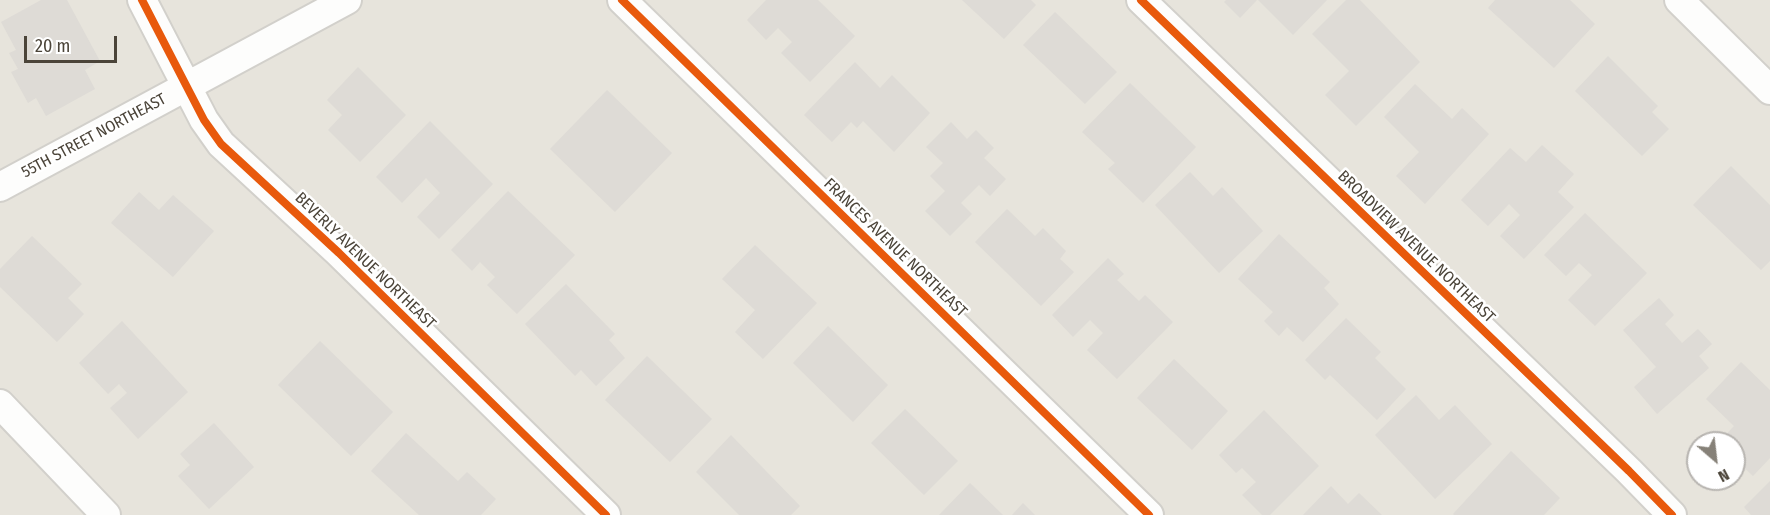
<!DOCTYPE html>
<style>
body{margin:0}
#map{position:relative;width:1770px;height:515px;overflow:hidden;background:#f4f2ee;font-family:"Fira Sans Condensed",sans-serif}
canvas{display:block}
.north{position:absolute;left:1686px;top:431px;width:60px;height:60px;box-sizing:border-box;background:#fff;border:2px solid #b7b4b0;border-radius:50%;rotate:152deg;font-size:16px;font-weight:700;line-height:24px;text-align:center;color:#4b4439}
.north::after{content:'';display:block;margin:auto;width:21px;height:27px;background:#868178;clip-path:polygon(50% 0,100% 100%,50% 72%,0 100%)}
.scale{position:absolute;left:24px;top:36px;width:93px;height:27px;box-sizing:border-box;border:3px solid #4b4439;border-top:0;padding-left:8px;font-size:18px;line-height:21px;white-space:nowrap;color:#4b4439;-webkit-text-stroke:4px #fff;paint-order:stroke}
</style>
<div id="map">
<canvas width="1770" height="515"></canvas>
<div class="north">N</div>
<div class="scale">20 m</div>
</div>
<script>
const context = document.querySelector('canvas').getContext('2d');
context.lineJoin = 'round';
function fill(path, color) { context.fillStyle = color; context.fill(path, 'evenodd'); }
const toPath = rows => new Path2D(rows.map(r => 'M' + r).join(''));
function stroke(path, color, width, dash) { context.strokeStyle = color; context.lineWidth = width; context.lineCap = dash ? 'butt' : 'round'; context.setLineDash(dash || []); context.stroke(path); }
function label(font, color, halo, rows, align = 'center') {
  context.font = font + ' "Fira Sans Condensed",sans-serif'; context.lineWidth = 5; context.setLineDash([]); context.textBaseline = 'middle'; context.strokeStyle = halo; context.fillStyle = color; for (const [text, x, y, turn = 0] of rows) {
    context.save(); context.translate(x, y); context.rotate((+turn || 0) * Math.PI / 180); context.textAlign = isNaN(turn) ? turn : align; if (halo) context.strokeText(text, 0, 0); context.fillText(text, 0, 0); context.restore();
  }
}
fill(toPath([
 [0,0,1770,0,1770,515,0,515],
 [1698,443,1734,443,1734,479,1698,479]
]), '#e7e4dc');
fill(toPath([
 [41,0,67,0,100,61,85,70,95,89,46,116,36,98,28,103,11,72,18,69,9,53,16,50,1,22],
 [766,0,818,0,855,36,810,82,781,53,792,42,778,28,766,40,747,20],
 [962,0,1031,0,1036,5,1004,39],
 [1226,0,1257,0,1240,18,1224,2],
 [1258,0,1327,0,1293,35],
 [1346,0,1360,0,1420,62,1356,126,1325,95,1349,71,1312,34],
 [1495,0,1570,0,1595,24,1554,68,1488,8],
 [1055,12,1117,72,1085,104,1023,45],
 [1608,56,1658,106,1652,112,1669,129,1642,156,1575,91],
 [855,62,880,88,892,75,930,113,894,152,863,121,857,128,851,122,832,142,804,115],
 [358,67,406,115,360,162,328,130,342,115,327,100],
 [1130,83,1196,147,1143,203,1108,169,1115,163,1082,132],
 [1415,84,1452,119,1462,108,1489,134,1425,204,1396,176,1419,152,1384,117],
 [607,90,672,153,615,212,550,149],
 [430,121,493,184,439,239,417,217,440,193,426,178,402,203,376,177],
 [951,122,967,139,976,130,994,148,984,158,1006,179,990,196,979,185,961,203,972,214,950,236,925,211,945,191,930,176,943,163,926,147],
 [1542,145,1574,174,1558,192,1574,207,1524,259,1500,236,1520,215,1509,204,1488,226,1461,200,1510,148,1526,162],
 [1731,166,1770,205,1770,261,1761,270,1693,205],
 [1190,172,1213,196,1222,187,1263,231,1219,273,1155,205],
 [508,191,575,255,517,314,487,285,495,277,480,262,472,271,451,250],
 [139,192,159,210,173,195,214,231,173,277,111,223],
 [1007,209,1035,236,1043,228,1066,251,1060,259,1074,272,1041,306,975,242],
 [1585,213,1647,273,1595,326,1568,300,1592,275,1579,263,1566,276,1544,255],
 [1279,234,1330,282,1324,288,1339,304,1303,342,1287,327,1279,336,1264,321,1273,312,1238,279],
 [32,236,82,284,68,298,84,314,57,342,0,287,0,269],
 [755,245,817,303,763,359,735,332,755,310,722,279],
 [1108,258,1124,274,1117,280,1139,301,1145,295,1173,322,1117,379,1087,350,1103,333,1090,320,1073,337,1052,315],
 [566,284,615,334,609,340,625,358,596,386,581,370,575,376,525,324],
 [1659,298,1674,315,1665,324,1682,343,1698,329,1712,344,1699,356,1709,368,1657,414,1634,387,1656,367,1623,330],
 [1346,318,1381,352,1375,358,1406,389,1377,420,1330,375,1325,380,1305,360],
 [122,321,188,392,138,439,110,408,127,393,119,384,108,394,79,363],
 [828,326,888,385,853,422,793,363],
 [320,341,393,412,351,456,278,385],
 [647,356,712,419,670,462,605,400],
 [1174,359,1228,411,1192,450,1137,398],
 [1741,362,1770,390,1770,458,1753,476,1734,458,1734,443,1718,443,1734,426,1706,399],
 [1416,395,1439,420,1455,405,1492,444,1435,499,1375,435],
 [905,409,958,461,924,495,871,443],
 [1264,410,1319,466,1270,515,1262,515,1242,495,1256,482,1242,468,1236,473,1219,455],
 [214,423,254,467,209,509,178,476,190,465,180,454],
 [406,433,458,481,467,472,496,499,481,515,419,515,371,471],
 [731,435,800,506,791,515,739,515,696,472],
 [1511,451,1560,498,1544,515,1454,515,1453,514],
 [1770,481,1770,515,1751,515,1744,507],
 [970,483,1003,515,939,515],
 [1331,486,1348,504,1359,493,1382,515,1303,515],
 [1023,503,1035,515,1012,515]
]), '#dedbd6');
const minor = toPath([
 [142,0,204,120,221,144,339,253,606,515],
 [622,0,1149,515],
 [1141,0,1629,471,1672,515],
 [1679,0,1770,90],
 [0,187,347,0],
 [0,404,106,515]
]);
stroke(minor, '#d2d0cb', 32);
stroke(minor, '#fdfdfc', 28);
stroke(toPath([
 [142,0,204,120,221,144,339,253,606,515],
 [622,0,1149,515],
 [1141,0,1629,471,1672,515]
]), '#e8590c', 8);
label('16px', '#4b4439', '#fff', [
 ["55TH STREET NORTHEAST",94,136,-28],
 ["BROADVIEW AVENUE NORTHEAST",1416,247,44],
 ["FRANCES AVENUE NORTHEAST",895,248,44],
 ["BEVERLY AVENUE NORTHEAST",365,261,44]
]);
</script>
